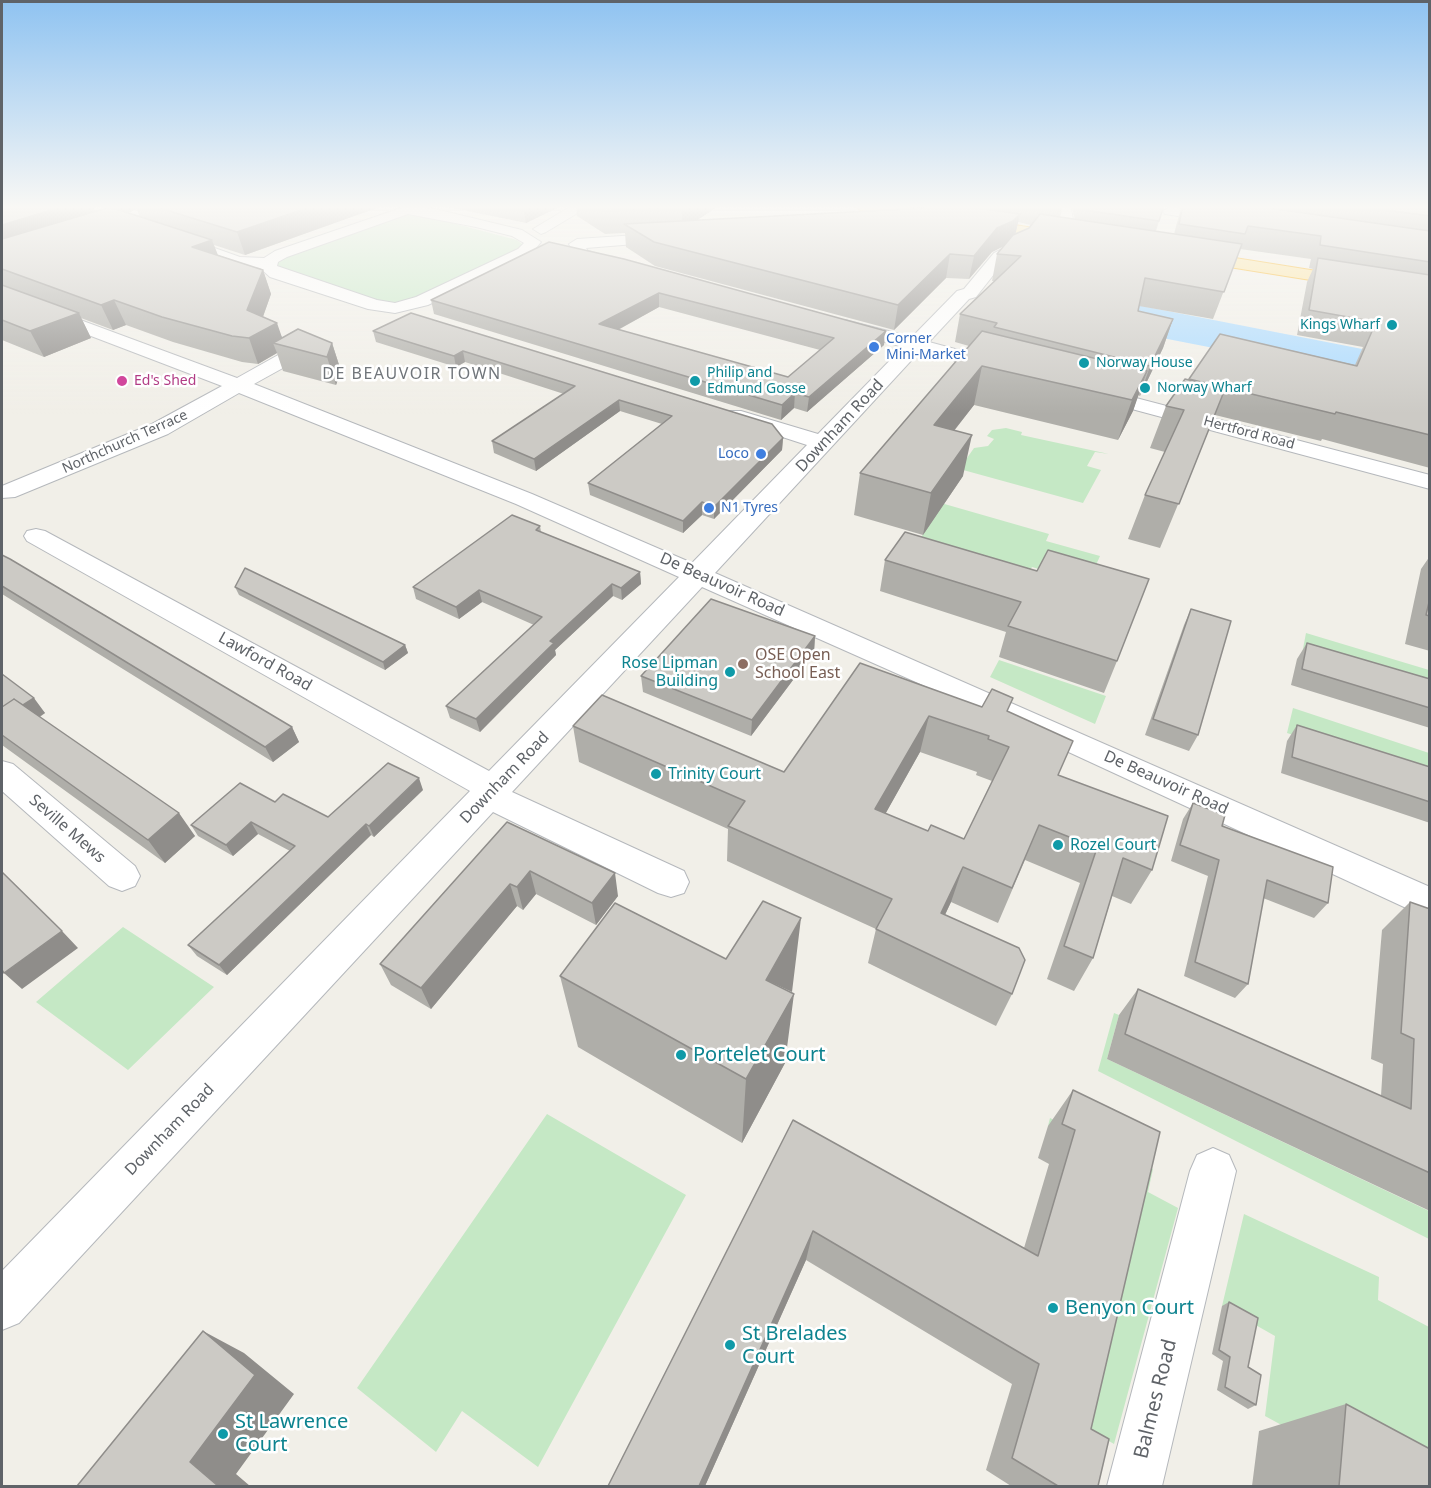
<!DOCTYPE html>
<style>
body{margin:0}
#map{position:relative;width:1431px;height:1488px;overflow:hidden;background:#f1efe8;font-family:"Noto Sans",sans-serif}
canvas{display:block}
.frame{position:absolute;inset:0;border:3px solid #5f6368;pointer-events:none}
</style>
<div id="map">
<canvas width="1431" height="1488"></canvas>
<div class="frame"></div>
</div>
<script>
const context = document.querySelector('canvas').getContext('2d');
context.lineJoin = 'round';
function fill(path, color) { context.fillStyle = color; context.fill(path, 'evenodd'); }
const toPath = rows => new Path2D(rows.map(r => 'M' + r).join(''));
function stroke(path, color, width, dash) { context.strokeStyle = color; context.lineWidth = width; context.lineCap = dash ? 'butt' : 'round'; context.setLineDash(dash || []); context.stroke(path); }
function label(font, color, halo, rows, align = 'center') {
  context.font = font + ' "Noto Sans",sans-serif'; context.lineWidth = 5; context.setLineDash([]); context.textBaseline = 'middle'; context.strokeStyle = halo; context.fillStyle = color; for (const [text, x, y, turn = 0] of rows) {
    context.save(); context.translate(x, y); context.rotate((+turn || 0) * Math.PI / 180); context.textAlign = isNaN(turn) ? turn : align; if (halo) context.strokeText(text, 0, 0); context.fillText(text, 0, 0); context.restore();
  }
}
fill(toPath([
 [407,214,422,215,517,240,522,244,522,247,407,301,393,303,381,302,277,267,277,262,285,258],
 [1006,428,1022,432,1021,435,1109,454,1095,452,1087,466,1101,470,1083,503,945,465,967,458,974,448,988,446,994,439,987,436,992,430],
 [941,503,1049,534,1046,541,1100,556,1088,583,1032,567,1024,580,898,542,902,536,919,541],
 [1306,633,1429,670,1429,693,1302,654],
 [999,660,1106,696,1095,724,990,677],
 [1293,708,1429,753,1429,780,1287,733],
 [123,927,214,987,128,1070,36,1002],
 [1114,1013,1119,1015,1107,1059,1429,1211,1429,1239,1098,1071],
 [547,1114,686,1195,538,1467,462,1411,436,1452,357,1388],
 [1050,1118,1153,1169,1148,1192,1178,1208,1114,1444,1065,1415,1048,1126],
 [1244,1214,1379,1277,1378,1300,1429,1327,1429,1486,1393,1486,1265,1416,1275,1336,1222,1306]
]), '#c5e8c5');
fill(toPath([
 [1070,292,1429,362,1429,390,1147,335]
]), '#aadaff');
const minor = toPath([
 [573,205,591,205,546,232,541,234,533,229,573,205],
 [1056,205,1070,205,1077,238,1074,241,1069,243,1061,238,1056,205],
 [407,206,435,209,522,230,541,242,530,255,485,278,428,305,395,313,368,309,270,277,260,268,232,265,170,242,167,239,175,234,240,257,264,258,275,251,407,206],
 [408,214,476,227,512,236,524,243,518,249,416,297,395,303,377,300,277,266,278,262,287,257,408,214],
 [1170,207,1223,215,1230,219,1223,223,1165,214,1163,211,1170,207],
 [1029,229,1034,231,1037,234,1034,237,1021,252,1006,259,976,297,969,299,929,342,1007,363,1010,367,1007,371,1000,373,920,351,715,573,1430,887,1430,919,943,694,702,587,512,792,684,871,689,882,684,893,671,897,658,893,493,812,19,1323,2,1330,2,1271,470,791,27,541,24,536,27,531,36,529,45,531,489,771,679,577,516,504,239,393,168,434,15,497,2,498,2,486,152,424,222,386,2,302,2,291,237,378,296,345,310,345,312,349,310,353,254,384,532,494,692,563,807,445,727,419,723,415,727,411,741,411,818,434,903,347,839,329,836,325,839,321,845,320,912,337,957,291,964,289,994,253,1009,246,1024,231,1029,229],
 [667,233,675,238,672,241,586,248,588,251,620,260,622,263,620,266,614,268,575,257,569,244,577,239,667,233],
 [1094,387,1430,475,1430,489,1087,397,1084,393,1087,389,1094,387],
 [2,761,13,764,135,866,140,876,135,886,122,891,109,886,2,791,2,761],
 [1213,1148,1229,1155,1236,1171,1162,1486,1107,1486,1190,1171,1197,1155,1213,1148]
]);
const highway = toPath([
 [853,205,890,205,1065,233,1073,238,1065,243,860,210,853,205],
 [1191,251,1430,289,1430,299,1185,260,1183,256,1191,251]
]);
stroke(minor, '#b5b8bc', 2);
stroke(highway, '#f9ab00', 2);
fill(minor, '#fff');
fill(highway, '#fde293');
fill(toPath([
 [2,205,92,205,95,212,105,209,95,205,385,205,245,255,214,245,218,255,263,270,271,294,263,317,283,338,332,343,341,371,336,385,283,371,277,353,258,364,242,362,173,342,126,325,113,330,81,318,91,338,44,357,2,340],
 [137,209,140,217,127,213],
 [438,205,568,205,564,208,561,206,526,223],
 [576,205,720,205,697,220,958,206,956,205,1063,205,1060,217,1075,219,1071,205,1164,205,1156,231,1174,234,1178,219,1182,205,1430,205,1430,468,1322,439,1321,441,1215,415,1160,548,1128,539,1145,495,1165,452,1150,448,1166,406,1189,380,1220,334,1355,365,1363,347,1297,335,1307,282,1313,269,1309,268,1311,259,1240,249,1213,319,1139,306,1138,311,1173,319,1163,348,1140,396,1138,395,1133,411,1118,440,974,405,954,431,963,476,923,535,854,515,860,473,969,346,955,342,960,314,994,281,992,281,997,254,1004,246,992,252,969,279,946,278,894,330,655,266,626,247,625,233,605,234,577,216],
 [1018,222,1031,225,1029,228,1015,234],
 [549,242,884,345,807,412,794,408,781,420,434,314,431,300],
 [659,307,820,350,788,377,618,330],
 [411,313,783,438,782,450,714,519,702,515,683,533,590,495,588,483,662,424,620,411,536,471,494,453,492,441,564,394,465,362,456,367,376,342,373,331],
 [540,526,541,532,640,572,641,584,622,600,613,596,555,650,556,655,480,732,450,718,446,706,534,625,482,602,459,619,416,599,413,587],
 [905,532,1117,661,1104,693,999,657,1006,632,880,591,885,560],
 [2,555,292,727,299,742,273,762,2,594],
 [1430,556,1430,651,1405,644,1421,569],
 [235,587,405,645,408,653,385,670,239,595],
 [1191,609,1198,735,1189,751,1145,735,1184,625],
 [815,636,814,652,751,736,643,692,641,676],
 [1307,643,1430,679,1430,728,1291,685,1297,659],
 [860,663,982,707,1009,712,1073,741,1058,775,1152,870,1131,904,1112,896,1093,958,1074,991,1047,979,1080,883,1025,860,998,923,951,902,945,915,1012,994,996,1026,868,963,876,929,727,861,728,829,579,762,573,726,784,772],
 [920,752,977,772,976,775,992,781,964,839,928,831,885,814],
 [2,674,45,713,40,717,195,836,165,863,2,745],
 [1297,725,1430,767,1430,823,1281,773,1287,741],
 [423,790,374,837,371,835,227,975,197,956,188,945,290,851,258,834,233,856,198,836,191,825,328,817],
 [1193,803,1328,903,1314,918,1263,898,1248,984,1235,998,1184,976,1208,876,1171,861,1183,819],
 [507,822,618,896,596,925,536,894,523,910,517,906,431,1009,391,985,380,964],
 [1410,902,1430,909,1430,1211,1107,1059,1119,1015,1138,989,1381,1096,1383,1064,1371,1059,1382,930],
 [560,976,792,993,785,1063,742,1143,578,1047],
 [1073,1090,1091,1429,1098,1486,1011,1486,986,1470,1012,1384,806,1260,705,1486,608,1486,793,1120,1024,1248,1049,1164,1038,1158,1048,1126],
 [1229,1302,1248,1367,1256,1405,1248,1409,1217,1390,1223,1361,1212,1354,1222,1306],
 [1346,1404,1430,1486,1252,1486,1259,1431]
]), '#afaea9');
fill(toPath([
 [68,205,92,205,99,221,2,252,2,225],
 [117,205,135,205,137,209,121,215],
 [316,205,385,205,245,255,237,232],
 [523,205,561,205,561,206,526,223],
 [685,205,720,205,682,230,682,207],
 [1020,214,1015,236,1008,244,992,252,969,279,974,256,997,228],
 [212,240,221,264,192,247],
 [950,254,946,278,894,330,898,305],
 [263,270,271,294,257,333,277,323,285,346,273,343,277,353,258,364,249,338,247,310],
 [659,293,659,307,601,339,599,324],
 [114,300,126,325,113,330,101,305],
 [79,313,91,338,44,357,30,331],
 [1173,319,1163,348,1140,396,1150,366],
 [886,331,884,345,807,412,809,397],
 [332,343,341,371,336,385,327,357],
 [463,351,465,362,456,367,454,356],
 [982,366,974,405,926,466,934,425],
 [1147,371,1133,411,1118,440,1132,400],
 [795,393,794,408,781,420,782,405],
 [619,400,620,411,536,471,534,459],
 [972,435,963,476,923,535,931,493],
 [783,438,782,450,714,519,714,507],
 [702,502,702,515,683,533,683,521],
 [640,572,641,584,622,600,621,588],
 [612,584,613,596,555,650,556,655,480,732,476,719,550,641],
 [479,590,482,602,459,619,456,607],
 [815,636,814,652,751,736,752,720],
 [405,645,408,653,385,670,383,662],
 [34,698,45,713,18,730,6,715],
 [929,716,920,752,868,845,875,809],
 [292,727,299,742,273,762,265,747],
 [419,778,423,790,374,837,369,826],
 [179,813,195,836,165,863,148,840],
 [251,822,258,834,233,856,226,845],
 [366,824,371,835,227,975,219,965],
 [963,867,951,902,930,946,941,913],
 [530,871,536,894,523,910,517,887],
 [615,873,618,896,596,925,592,903],
 [510,884,517,906,431,1009,421,988],
 [801,918,792,992,766,980],
 [62,931,78,948,22,989,4,973],
 [794,994,785,1063,742,1143,746,1079],
 [813,1231,806,1260,705,1486,699,1486],
 [203,1331,244,1353,294,1394,236,1474,250,1486,218,1486,190,1462]
]), '#8f8d8a');
const building = toPath([
 [2,205,68,205,2,225,2,205],
 [150,205,316,205,237,232,150,205],
 [593,205,685,205,682,207,603,211,593,205],
 [1083,205,1164,205,1159,221,1084,210,1083,205],
 [1183,205,1248,205,1430,231,1430,262,1320,245,1321,236,1248,226,1245,234,1179,224,1183,205],
 [1348,205,1430,205,1430,216,1348,205],
 [964,206,1020,214,1013,221,997,228,974,256,950,254,898,305,654,242,624,224,964,206],
 [110,207,212,240,192,247,263,270,247,310,277,323,249,338,232,336,162,317,114,300,101,305,2,269,2,239,110,207],
 [1040,214,1242,244,1224,292,1145,278,1138,311,1173,319,1150,366,994,327,997,323,960,314,1021,256,997,254,1013,235,1029,228,1040,214],
 [549,242,624,259,886,331,809,397,795,393,782,405,431,300,549,242],
 [659,293,834,338,788,377,599,324,659,293],
 [1318,258,1430,275,1430,435,1336,412,1335,414,1189,379,1220,334,1357,366,1376,322,1309,310,1318,258],
 [2,285,79,313,30,331,2,320,2,285],
 [411,313,772,424,783,438,714,507,702,502,683,521,588,483,672,416,619,400,534,459,492,441,575,386,463,351,454,356,373,331,411,313],
 [298,329,332,343,327,357,273,343,298,329],
 [982,331,1147,371,1132,400,982,366,934,425,972,435,931,493,860,473,982,331],
 [1185,379,1225,389,1179,504,1145,495,1184,410,1166,406,1185,379],
 [512,515,540,526,536,530,640,572,621,588,612,584,550,641,554,643,476,719,446,706,542,617,479,590,456,607,413,587,512,515],
 [905,532,1037,571,1048,550,1149,579,1117,661,1008,626,1021,602,885,560,905,532],
 [2,555,10,559,292,727,265,747,2,586,2,555],
 [245,568,405,645,383,662,235,587,245,568],
 [1430,598,1430,616,1426,615,1430,598],
 [711,599,815,636,752,720,641,676,711,599],
 [1191,609,1231,621,1198,735,1153,719,1191,609],
 [1307,643,1430,679,1430,708,1302,669,1307,643],
 [860,663,982,707,992,689,1013,698,1007,711,1073,741,1058,775,1168,816,1152,870,1123,858,1093,958,1064,946,1097,848,1039,825,1012,888,963,867,941,913,1019,948,1025,960,1012,994,876,929,892,899,728,826,745,801,573,726,602,695,784,772,860,663],
 [929,716,989,736,988,739,1009,747,964,839,931,825,928,831,875,809,929,716],
 [2,674,34,698,23,705,14,699,2,707,2,674],
 [14,699,179,813,148,840,2,735,2,707,14,699],
 [1297,725,1430,767,1430,802,1292,757,1297,725],
 [388,763,419,778,369,826,366,824,219,965,188,945,295,846,251,822,226,845,191,825,240,783,275,802,283,794,328,817,388,763],
 [1193,803,1225,815,1222,826,1333,867,1328,903,1267,880,1248,984,1195,962,1219,860,1180,845,1193,803],
 [507,822,615,873,592,903,530,871,517,887,510,884,421,988,380,964,507,822],
 [2,872,62,931,4,973,2,970,2,872],
 [763,901,801,918,766,980,794,994,746,1079,560,976,615,903,726,959,763,901],
 [1410,902,1430,909,1430,1173,1125,1034,1138,989,1411,1109,1414,1039,1401,1033,1410,902],
 [1073,1090,1160,1132,1091,1429,1109,1439,1098,1486,1058,1486,1012,1458,1039,1364,813,1231,699,1486,608,1486,793,1120,1038,1256,1075,1130,1062,1124,1073,1090],
 [1229,1302,1258,1318,1248,1367,1261,1375,1256,1405,1225,1387,1230,1357,1219,1350,1229,1302],
 [203,1331,255,1375,190,1462,218,1486,77,1486,203,1331],
 [1346,1404,1430,1449,1430,1486,1339,1486,1346,1404]
]);
fill(building, '#cccac5');
stroke(building, '#8f8d8a', 1.5);
const sky = context.createLinearGradient(0, 0, 0, 414);
sky.addColorStop(0, '#8fc3f1');
sky.addColorStop(0.5, '#f9f8f5');
sky.addColorStop(1, '#f9f8f500');
context.fillStyle = sky;
context.fillRect(0, 0, 1431, 414);
for (const [x, y, r, color] of [
 [1392,325,6,"#0f9aa8"],
 [874,347,6,"#3f7fe0"],
 [1084,363,6,"#0f9aa8"],
 [122,381,6,"#d1479c"],
 [695,381,6,"#0f9aa8"],
 [1145,388,6,"#0f9aa8"],
 [761,454,6,"#3f7fe0"],
 [709,508,6,"#3f7fe0"],
 [743,664,6,"#8d6e63"],
 [730,672,6,"#0f9aa8"],
 [656,774,6,"#0f9aa8"],
 [1058,845,6,"#0f9aa8"],
 [681,1055,6,"#0f9aa8"],
 [1053,1308,6,"#0f9aa8"],
 [730,1345,6,"#0f9aa8"],
 [223,1434,6,"#0f9aa8"]
]) { const dot = new Path2D(); dot.arc(x, y, r, 0, 2 * Math.PI); context.fillStyle = color; context.fill(dot); stroke(dot, '#fff', 2); }
label('14px', '#0d838f', '#fff', [
 ["Kings Wharf",1380,325,"right"],
 ["Norway House",1096,363],
 ["Philip and",707,373],
 ["Edmund Gosse",707,389],
 ["Norway Wharf",1157,388]
], 'left');
label('14px', '#366cbe', '#fff', [
 ["Corner",886,339],
 ["Mini-Market",886,355],
 ["Loco",749,454,"right"],
 ["N1 Tyres",721,508]
], 'left');
label('14px', '#b23c85', '#fff', [
 ["Ed's Shed",134,381]
], 'left');
label('14px', '#5f6368', '#fff', [
 ["Hertford Road",1249,433,15],
 ["Northchurch Terrace",125,442,-24]
]);
context.letterSpacing = '1.5px';
label('16px', '#70757a', '#fff', [
 ["DE BEAUVOIR TOWN",412,374]
]);
context.letterSpacing = '0px';
label('16px', '#5f6368', '#fff', [
 ["Downham Road",840,426,-47],
 ["De Beauvoir Road",722,585,24],
 ["Lawford Road",265,662,29],
 ["Downham Road",505,778,-46],
 ["De Beauvoir Road",1166,783,24],
 ["Seville Mews",67,829,41],
 ["Downham Road",170,1130,-46]
]);
label('16px', '#785e54', '#fff', [
 ["OSE Open",755,655],
 ["School East",755,673]
], 'left');
label('16px', '#0d838f', '#fff', [
 ["Rose Lipman",718,663,"right"],
 ["Building",718,681,"right"],
 ["Trinity Court",668,774],
 ["Rozel Court",1070,845]
], 'left');
label('20px', '#0d838f', '#fff', [
 ["Portelet Court",693,1055],
 ["Benyon Court",1065,1308],
 ["St Brelades",742,1334],
 ["Court",742,1357],
 ["St Lawrence",235,1422],
 ["Court",235,1445]
], 'left');
label('20px', '#5f6368', '#fff', [
 ["Balmes Road",1156,1399,-76]
]);
</script>
